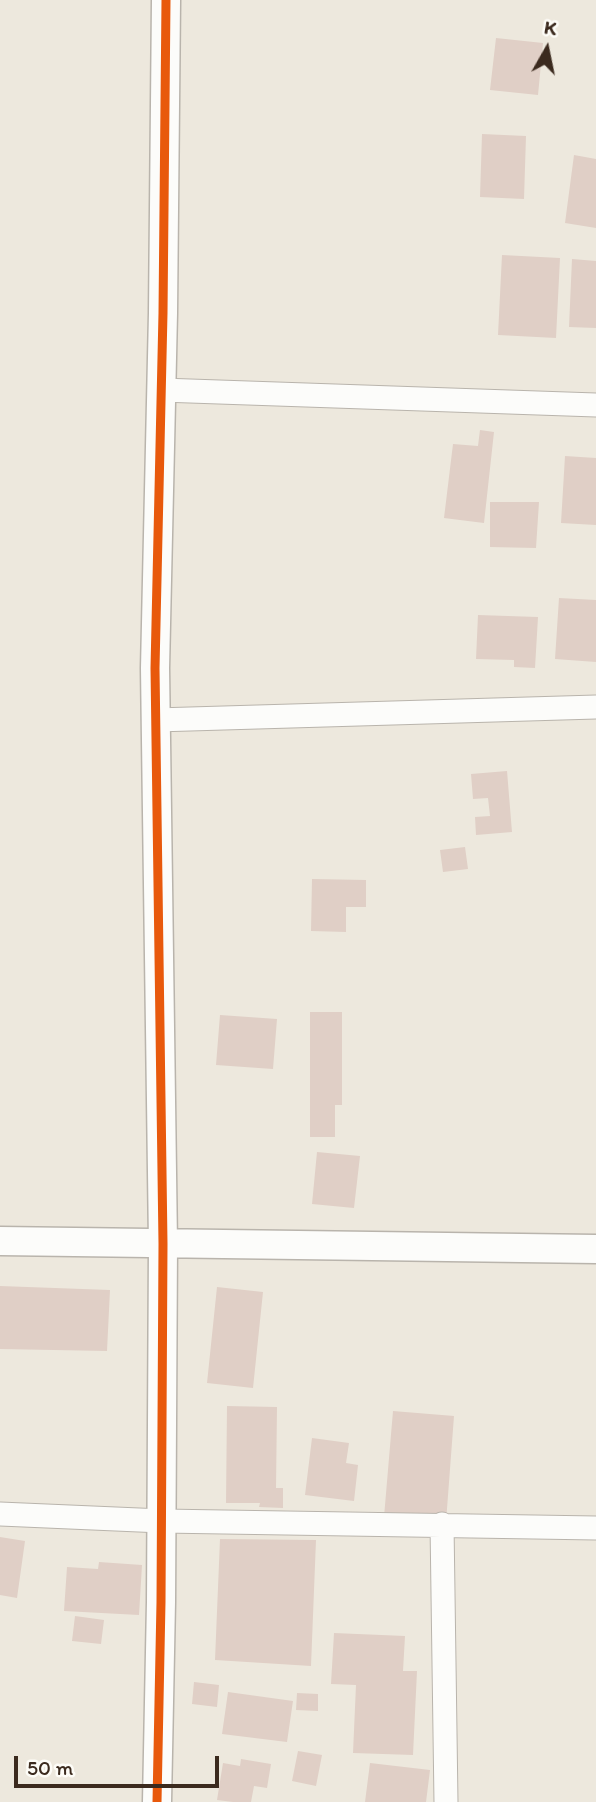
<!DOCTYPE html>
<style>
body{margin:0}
#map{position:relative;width:596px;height:1802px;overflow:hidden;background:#ede8dd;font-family:Itim,sans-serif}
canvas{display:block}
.north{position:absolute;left:512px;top:14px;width:70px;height:70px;-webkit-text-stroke:5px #fdfcf7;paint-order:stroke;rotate:9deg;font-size:19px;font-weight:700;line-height:28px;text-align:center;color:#3b2a1e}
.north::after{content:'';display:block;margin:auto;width:24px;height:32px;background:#3b2a1e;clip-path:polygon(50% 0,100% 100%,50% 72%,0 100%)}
.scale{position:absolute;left:14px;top:1756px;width:205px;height:32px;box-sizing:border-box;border:4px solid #3b2a1e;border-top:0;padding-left:9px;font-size:21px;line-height:24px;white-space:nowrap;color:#3b2a1e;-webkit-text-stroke:5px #fdfcf7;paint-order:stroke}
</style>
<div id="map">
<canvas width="596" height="1802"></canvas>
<div class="north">K</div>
<div class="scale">50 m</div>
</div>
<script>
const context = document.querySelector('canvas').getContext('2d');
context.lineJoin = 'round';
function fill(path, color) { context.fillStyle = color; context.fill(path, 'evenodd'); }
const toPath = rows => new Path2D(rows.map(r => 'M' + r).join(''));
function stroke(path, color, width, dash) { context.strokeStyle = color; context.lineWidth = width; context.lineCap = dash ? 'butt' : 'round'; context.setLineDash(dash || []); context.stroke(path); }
fill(toPath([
 [496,38,543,43,538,95,490,90],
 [482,134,526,136,524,199,480,197],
 [574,155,596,159,596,228,565,223],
 [502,255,560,258,556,338,498,335],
 [572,259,596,261,596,328,569,327],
 [480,430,494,432,484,523,444,518,453,444,478,446],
 [565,456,596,458,596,525,561,523],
 [490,502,539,502,536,548,490,547],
 [559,598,596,600,596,662,555,659],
 [478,615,538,617,535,668,514,667,514,660,476,659],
 [507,771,512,832,476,835,475,817,490,816,488,798,473,799,471,774],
 [465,847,468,869,443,872,440,850],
 [312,879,366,880,366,907,346,907,346,932,311,931],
 [310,1012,342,1012,342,1105,335,1105,335,1137,310,1137],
 [220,1015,277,1019,273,1069,216,1065],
 [317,1152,360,1156,354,1208,312,1204],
 [0,1286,110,1290,107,1351,0,1349],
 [217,1287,263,1292,253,1388,207,1383],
 [227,1406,277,1407,276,1488,283,1488,283,1508,259,1507,260,1503,226,1503],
 [393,1411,454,1416,446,1522,384,1517],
 [312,1438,349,1443,346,1463,358,1465,354,1501,305,1495],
 [0,1537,25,1541,17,1598,0,1595],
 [220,1539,316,1540,311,1666,215,1660],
 [99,1562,142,1565,139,1615,64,1611,67,1567,98,1569],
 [75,1616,104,1620,101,1644,72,1641],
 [334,1633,405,1636,403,1671,417,1671,413,1755,353,1753,356,1685,331,1684],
 [194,1682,219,1685,217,1707,192,1704],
 [228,1692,293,1701,287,1742,222,1734],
 [297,1693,318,1694,318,1711,296,1710],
 [298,1751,322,1755,316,1786,292,1781],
 [241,1759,271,1764,267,1788,254,1786,251,1802,233,1802,217,1800,223,1763,240,1766],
 [370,1763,430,1770,426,1802,365,1802]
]), '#e0cfc6');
const minor = toPath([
 [161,390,596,405],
 [156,720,596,707],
 [0,1514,162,1521,596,1528],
 [442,1524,446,1802]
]);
const tertiary = toPath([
 [0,1241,596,1249],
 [157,1802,161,1602,163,1244,155,668,163,313,166,0]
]);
stroke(minor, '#b9b4ac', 25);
stroke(tertiary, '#b9b4ac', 31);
stroke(minor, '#fcfcfa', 23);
stroke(tertiary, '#fcfcfa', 28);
stroke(toPath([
 [157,1802,161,1602,163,1244,155,668,163,313,166,0]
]), '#e8590c', 9);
</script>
